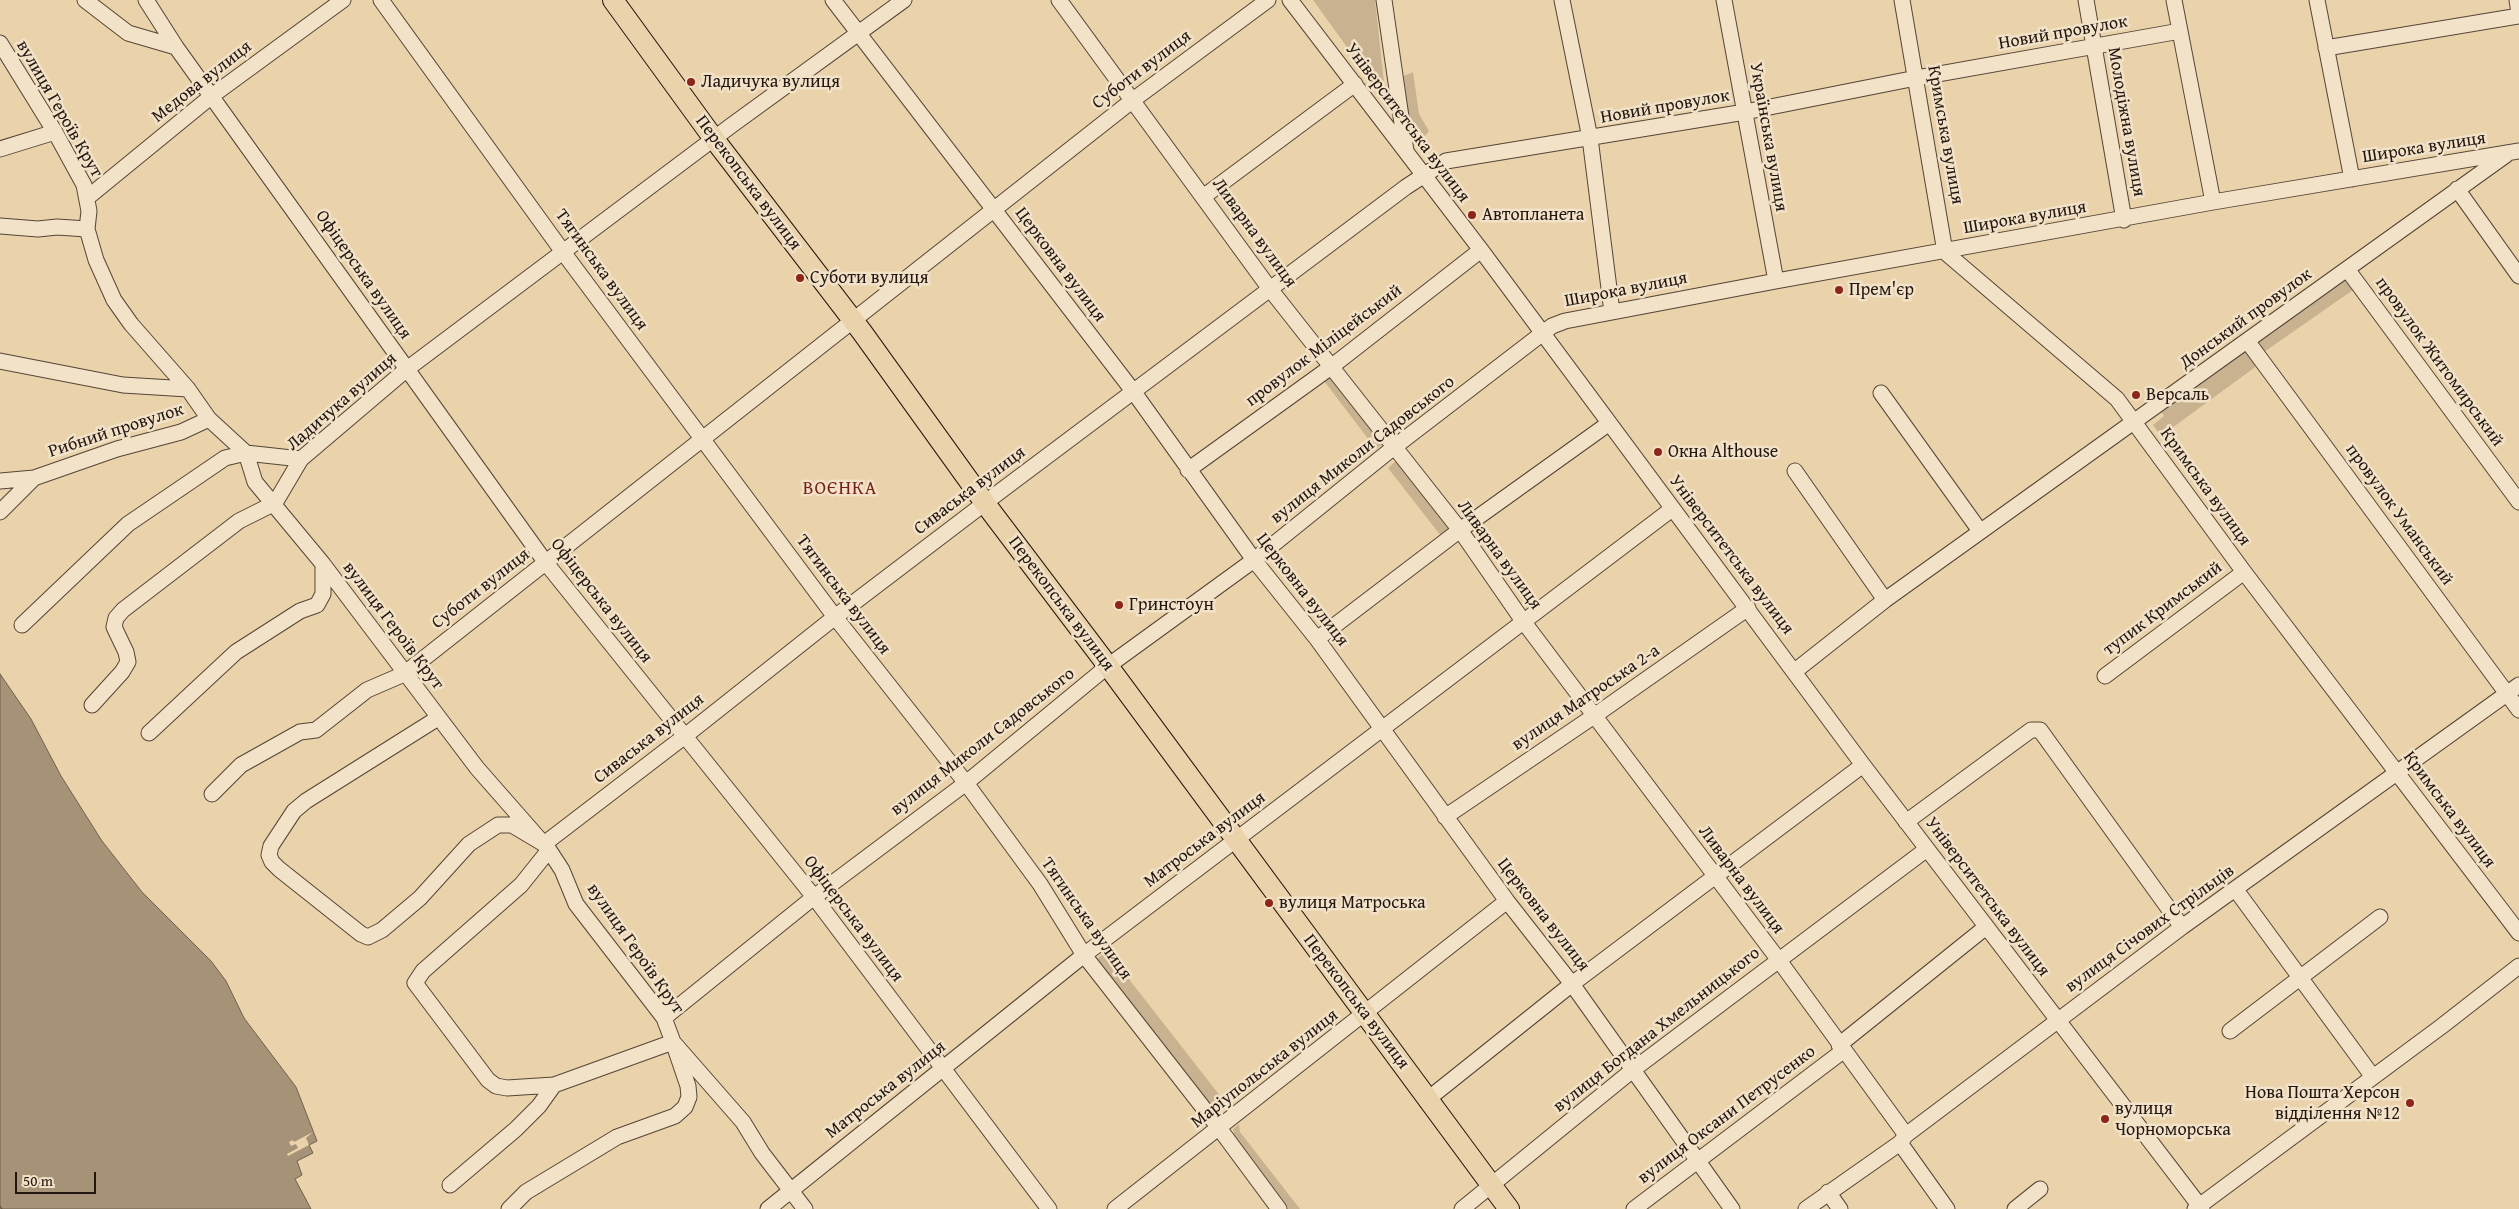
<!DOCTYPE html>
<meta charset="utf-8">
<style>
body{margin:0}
#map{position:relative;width:2519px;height:1209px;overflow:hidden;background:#ead2aa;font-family:"Gentium Book Plus",serif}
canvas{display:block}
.scale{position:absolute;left:15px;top:1172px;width:81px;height:22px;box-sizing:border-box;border:2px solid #221610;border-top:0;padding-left:6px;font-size:15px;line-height:18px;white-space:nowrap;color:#221610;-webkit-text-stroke:4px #f1e2c8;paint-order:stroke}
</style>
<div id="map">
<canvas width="2519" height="1209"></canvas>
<div class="scale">50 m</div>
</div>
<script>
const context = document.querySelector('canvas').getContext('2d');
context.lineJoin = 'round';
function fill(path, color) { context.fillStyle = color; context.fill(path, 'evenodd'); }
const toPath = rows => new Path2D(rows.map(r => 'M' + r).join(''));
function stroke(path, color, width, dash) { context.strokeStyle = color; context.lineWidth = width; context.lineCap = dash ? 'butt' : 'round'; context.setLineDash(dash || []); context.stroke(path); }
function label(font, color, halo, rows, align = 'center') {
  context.font = font + ' "Gentium Book Plus",serif'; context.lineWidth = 5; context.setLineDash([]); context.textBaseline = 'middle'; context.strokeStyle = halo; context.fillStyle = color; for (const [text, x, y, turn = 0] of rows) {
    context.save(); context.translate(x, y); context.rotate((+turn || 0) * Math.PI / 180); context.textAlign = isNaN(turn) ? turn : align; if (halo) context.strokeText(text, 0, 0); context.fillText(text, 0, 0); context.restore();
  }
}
fill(toPath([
 [1313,0,1375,0,1386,101],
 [1413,72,1419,114,1429,131,1425,136,1412,127,1408,114,1404,76],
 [2345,280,2353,290,2264,352,2257,342],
 [2246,349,2258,365,2161,436,2153,425,2164,416,2161,412],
 [1330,376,1383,444,1376,449,1324,381],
 [1397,460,1452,528,1441,536,1388,468],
 [1107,951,1228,1106,1217,1114,1094,961],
 [1239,1124,1240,1132,1300,1209,1284,1209,1236,1144,1233,1129]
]), '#c8b290');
const water = toPath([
 [0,674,31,719,61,776,102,841,142,892,211,961,226,981,244,1018,296,1087,317,1141,309,1145,313,1153,297,1161,302,1175,295,1179,311,1209,0,1209,0,674]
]);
fill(water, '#a69276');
stroke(water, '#71604d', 1);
fill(toPath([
 [313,1132,306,1138,309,1145,288,1156,287,1154,298,1148,296,1144,291,1146,289,1142,293,1140,294,1142]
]), '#ead2aa');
stroke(toPath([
 [0,1206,2,1209]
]), '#574839', 1, [6, 5]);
const minor = toPath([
 [85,0,128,33,176,47],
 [146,0,176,47,546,563,814,897,1049,1209],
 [381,0,563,252,835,617,966,783,1040,884,1084,955,1219,1128,1279,1209],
 [833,0,1133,391,1254,560,1317,639,1507,901,1572,984,1732,1209],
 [1059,0,1270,289,1460,530,1523,621,1778,959,1906,1135],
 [1290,0,1481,250,1863,765,2202,1209],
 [1384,0,1406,151],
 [1562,0,1590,138,1612,312],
 [1724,0,1776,281],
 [1902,0,1945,252,2117,399,2244,572,2519,933],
 [2086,0,2124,220],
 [2174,0,2213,202],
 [2317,0,2352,179],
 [2517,0,2519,13],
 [0,43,55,132,84,185,89,211,87,229,96,260,114,300,131,324,188,389,209,419,246,453,255,482,323,564,477,768,549,850,562,870,576,904,664,1018,673,1042,743,1122,762,1153,805,1209],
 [2326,48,2519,16],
 [0,149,55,132],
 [2457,189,2519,276],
 [1203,197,1355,84],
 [87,198,213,95,343,0],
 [0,226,38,229,57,227,87,229],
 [2347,269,2519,502],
 [2248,342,2519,710],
 [0,361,123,385,188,389],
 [1881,393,1980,531],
 [1188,470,1331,367,1481,250],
 [1795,471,1885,600],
 [0,481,34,478,117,449,181,432,209,419],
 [0,512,34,478],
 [22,625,128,524,225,458,246,453,301,459],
 [1317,639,1460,530,1608,424],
 [1795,671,1885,600,2506,155],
 [2105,676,2244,572],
 [92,705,122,672,128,662,126,652,114,627,116,618,123,610,239,521,275,503,301,459,407,369,732,125,904,0],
 [438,718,306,801,294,811,271,846,269,855,272,862,279,869,361,934,368,937,382,930,420,898,469,844,498,825,512,825,544,844,685,736,835,617,1002,490,1406,187,1446,161,1745,112,1916,78,2180,31],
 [149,733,236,652,300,611,317,605,323,594,323,564],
 [212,794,241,765,300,732,316,730,367,690,404,674,1133,100,1268,0],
 [1445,817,1594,716,1748,608],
 [1906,822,2031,730,2040,730,2182,927],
 [549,850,521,885,423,971,415,983,488,1080,496,1086,507,1088,554,1085],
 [2236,890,2373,1077],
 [664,1018,814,897,966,783,1108,666,1254,560,1393,448,1552,326,1565,321,1776,281,2213,202,2519,151],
 [2230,1031,2380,917],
 [1839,1045,1986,927],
 [1428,1099,1572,984,1863,765],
 [1900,1143,1947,1209],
 [450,1185,516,1129,539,1106,554,1085,673,1042,688,1086,689,1097,685,1107,675,1116,617,1137,526,1192,509,1209],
 [1828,1192,1840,1209],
 [768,1209,1084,955,1672,509],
 [1115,1209,1507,901],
 [1462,1209,1634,1069,1927,849],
 [1634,1209,1843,1051],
 [1806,1209,1900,1143,1906,1135,2182,927,2519,685],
 [2015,1209,2040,1189],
 [2195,1209,2442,1026,2519,966]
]);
const major = toPath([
 [613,0,714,139,862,332,990,510,1108,666,1509,1209]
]);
stroke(minor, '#544536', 17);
stroke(major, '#221610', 22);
stroke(minor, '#f1e2c8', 15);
stroke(major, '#ead2aa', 20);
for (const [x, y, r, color] of [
 [691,82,5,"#8f2418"],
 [1472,215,5,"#8f2418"],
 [800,278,5,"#8f2418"],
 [1839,290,5,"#8f2418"],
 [2136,395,5,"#8f2418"],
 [1658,452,5,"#8f2418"],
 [1119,605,5,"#8f2418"],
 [1269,903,5,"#8f2418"],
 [2410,1103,5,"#8f2418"],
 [2105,1119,5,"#8f2418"]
]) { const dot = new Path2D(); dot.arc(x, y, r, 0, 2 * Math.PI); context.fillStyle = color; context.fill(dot); stroke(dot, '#f1e2c8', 2); }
label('18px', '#221610', '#f1e2c8', [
 ["Новий провулок",2063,33,-10],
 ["Суботи вулиця",1142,70,-37],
 ["Медова вулиця",202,82,-38],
 ["Новий провулок",1665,107,-10],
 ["вулиця Героїв Крут",59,109,60],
 ["Молодіжна вулиця",2126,122,80],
 ["Університетська вулиця",1407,123,53],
 ["Кримська вулиця",1945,135,80],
 ["Українська вулиця",1768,137,80],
 ["Широка вулиця",2424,148,-9],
 ["Перекопська вулиця",748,183,53],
 ["Широка вулиця",2025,218,-10],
 ["Ливарна вулиця",1254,233,54],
 ["Церковна вулиця",1060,265,53],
 ["Тягинська вулиця",601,270,54],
 ["Офіцерська вулиця",363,275,55],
 ["Широка вулиця",1626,290,-11],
 ["Донський провулок",2246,319,-36],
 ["провулок Міліцейський",1324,346,-37],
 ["провулок Житомирський",2439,362,54],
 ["Ладичука вулиця",342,402,-41],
 ["Рибний провулок",116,431,-18],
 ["вулиця Миколи Садовського",1363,450,-38],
 ["Кримська вулиця",2205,487,54],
 ["Сиваська вулиця",970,491,-37],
 ["провулок Уманський",2399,515,54],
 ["Ливарна вулиця",1499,555,54],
 ["Університетська вулиця",1731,555,53],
 ["Суботи вулиця",481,589,-38],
 ["Церковна вулиця",1302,590,52],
 ["Тягинська вулиця",843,595,53],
 ["Офіцерська вулиця",601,601,52],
 ["Перекопська вулиця",1061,604,53],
 ["тупик Кримський",2163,609,-37],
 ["вулиця Героїв Крут",393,626,53],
 ["вулиця Матроська 2-а",1586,698,-34],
 ["Сиваська вулиця",649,739,-38],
 ["вулиця Миколи Садовського",983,742,-38],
 ["Кримська вулиця",2449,810,53],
 ["Матроська вулиця",1205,840,-37],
 ["Ливарна вулиця",1741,880,53],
 ["Університетська вулиця",1987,897,53],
 ["Церковна вулиця",1543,915,52],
 ["Офіцерська вулиця",853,919,53],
 ["Тягинська вулиця",1086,919,55],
 ["вулиця Січових Стрільців",2150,929,-36],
 ["вулиця Героїв Крут",635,949,55],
 ["Перекопська вулиця",1356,1002,53],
 ["вулиця Богдана Хмельницького",1657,1030,-38],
 ["Маріупольська вулиця",1265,1069,-38],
 ["Матроська вулиця",886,1090,-38],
 ["вулиця Оксани Петрусенко",1727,1115,-37]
]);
label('18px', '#221610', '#f1e2c8', [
 ["Ладичука вулиця",701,82],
 ["Автопланета",1482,215],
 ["Суботи вулиця",810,278],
 ["Прем'єр",1849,290],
 ["Версаль",2146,395],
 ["Окна Althouse",1668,452],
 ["Гринстоун",1129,605],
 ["вулиця Матроська",1279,903],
 ["Нова Пошта Херсон",2400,1093,"right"],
 ["відділення №12",2400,1114,"right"],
 ["вулиця",2115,1109],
 ["Чорноморська",2115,1130]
], 'left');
context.letterSpacing = '1px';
label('19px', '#7a1f14', '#f1e2c8', [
 ["ВОЄНКА",840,489]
]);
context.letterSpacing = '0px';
</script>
